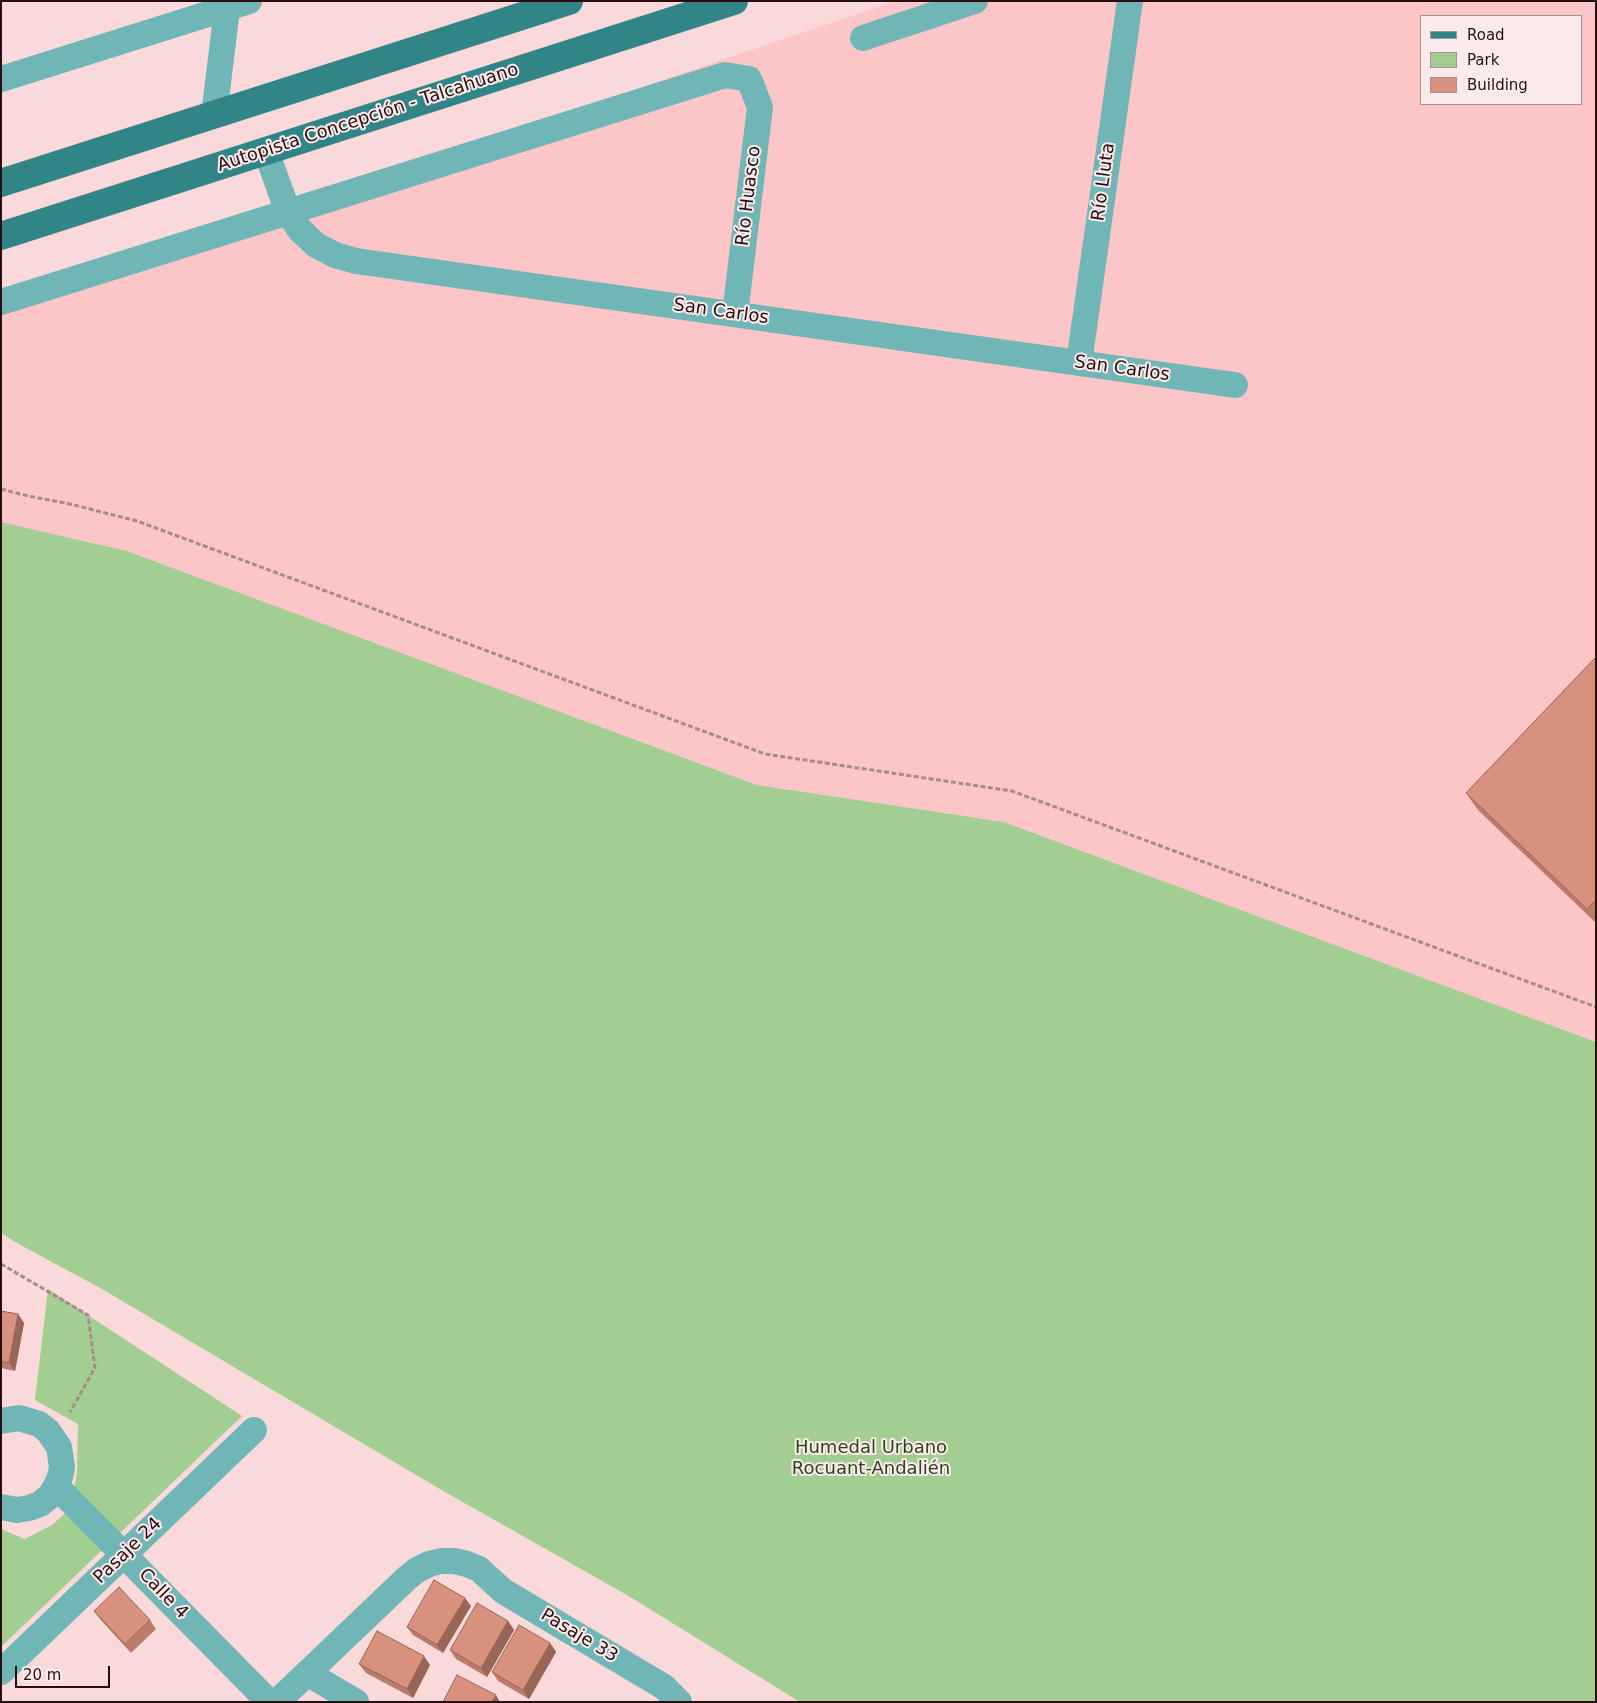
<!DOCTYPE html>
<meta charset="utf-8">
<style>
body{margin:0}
#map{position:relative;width:1597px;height:1703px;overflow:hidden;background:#f9d9d9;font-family:"DejaVu Sans",sans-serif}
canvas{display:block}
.frame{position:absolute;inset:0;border:2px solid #290e10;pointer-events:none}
.legend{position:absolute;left:1420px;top:15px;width:162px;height:90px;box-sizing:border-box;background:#fbeaeb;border:1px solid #a79293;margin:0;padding:6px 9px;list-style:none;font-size:15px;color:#290e10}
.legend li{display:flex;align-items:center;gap:10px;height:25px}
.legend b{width:25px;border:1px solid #a79293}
.scale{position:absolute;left:15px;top:1666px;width:95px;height:22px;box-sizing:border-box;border:2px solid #290e10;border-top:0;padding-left:6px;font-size:15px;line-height:18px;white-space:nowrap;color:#290e10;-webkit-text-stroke:4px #fbeaeb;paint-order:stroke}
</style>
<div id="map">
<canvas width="1597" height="1703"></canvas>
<div class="frame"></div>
<ul class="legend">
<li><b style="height:6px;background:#328587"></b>Road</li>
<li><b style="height:14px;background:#a3ce91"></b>Park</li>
<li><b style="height:14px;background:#d8917c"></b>Building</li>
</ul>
<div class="scale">20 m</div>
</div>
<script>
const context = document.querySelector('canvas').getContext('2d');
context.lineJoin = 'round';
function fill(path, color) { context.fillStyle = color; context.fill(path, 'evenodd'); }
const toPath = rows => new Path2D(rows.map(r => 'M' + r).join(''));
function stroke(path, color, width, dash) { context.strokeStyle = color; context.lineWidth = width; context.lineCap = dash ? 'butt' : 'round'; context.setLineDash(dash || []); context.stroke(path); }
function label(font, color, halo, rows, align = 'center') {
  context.font = font + ' "DejaVu Sans",sans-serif'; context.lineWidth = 4; context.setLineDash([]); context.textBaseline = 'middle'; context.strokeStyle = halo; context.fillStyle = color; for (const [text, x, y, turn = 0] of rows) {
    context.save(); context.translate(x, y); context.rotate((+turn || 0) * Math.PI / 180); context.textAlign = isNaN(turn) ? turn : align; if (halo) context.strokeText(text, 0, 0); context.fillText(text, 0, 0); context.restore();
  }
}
fill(toPath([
 [896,1,1596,1,1596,1042,1004,822,757,785,127,551,1,522,1,304],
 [1421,16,1581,16,1581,104,1421,104]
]), '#fcc6c8');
fill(toPath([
 [1,522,127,551,757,785,1004,822,1596,1042,1596,1702,800,1702,627,1595,445,1492,102,1289,15,1242,1,1233],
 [48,1289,242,1416,1,1647,1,1529,25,1539,52,1525,70,1509,77,1473,78,1424,35,1400]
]), '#a3ce91');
stroke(toPath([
 [1,489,28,496,70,504,137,521,765,754,1012,791,1596,1007],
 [1,1264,88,1315,95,1368,70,1412]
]), '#a88a8b', 3, [5, 2.5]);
stroke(toPath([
 [863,38,975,1],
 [1,79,249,1],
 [214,115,228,1],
 [266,151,288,212,300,230,316,245,335,255,356,261,1235,385],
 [1,302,725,75,749,79,760,107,735,314],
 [1079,363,1130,1],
 [1,1421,19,1418,39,1424,48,1431,59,1447,62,1467,60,1477,56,1486,50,1496,40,1504,29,1508,17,1510,1,1507],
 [56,1486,269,1702],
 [1,1672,254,1430],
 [307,1673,356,1702],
 [277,1702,407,1578,417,1570,429,1564,441,1561,454,1561,467,1564,479,1569,503,1591,664,1687,679,1702]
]), '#71b6b6', 26);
stroke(toPath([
 [1,183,569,1],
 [1,236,734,1]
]), '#328587', 28);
fill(toPath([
 [1596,657,1596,923,1478,810,1466,793],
 [1,1311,18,1314,24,1323,15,1371,1,1368],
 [471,1606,443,1653,413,1635,407,1627],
 [94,1611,150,1620,156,1629,131,1653,100,1619],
 [508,1621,514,1630,487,1677,456,1659,450,1650],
 [550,1643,556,1652,529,1699,498,1681,492,1672],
 [359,1664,430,1665,413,1698,366,1673]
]), '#ba7d6b');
fill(toPath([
 [18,1314,24,1323,15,1371,9,1363],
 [465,1598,471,1606,443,1653,437,1645],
 [508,1621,514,1630,487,1677,481,1668],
 [550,1643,556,1652,529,1699,523,1690],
 [424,1656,430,1665,413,1698,407,1689],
 [496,1695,500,1702,492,1702]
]), '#976657');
const building = toPath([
 [1596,657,1596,900,1587,909,1466,793,1596,657],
 [1,1311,18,1314,9,1363,1,1361,1,1311],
 [434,1580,465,1598,437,1645,407,1627,434,1580],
 [119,1587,150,1620,125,1644,94,1611,119,1587],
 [477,1603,508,1621,481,1668,450,1650,477,1603],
 [519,1625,550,1643,523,1690,492,1672,519,1625],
 [377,1631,424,1656,407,1689,359,1664,377,1631],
 [457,1675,496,1695,492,1702,443,1702,457,1675]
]);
fill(building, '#d8917c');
stroke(building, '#976657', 1);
label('18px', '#290e10', '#fbeaeb', [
 ["Autopista Concepción - Talcahuano",368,118,-18],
 ["Río Lluta",1104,182,-82],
 ["Río Huasco",749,196,-83],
 ["San Carlos",721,312,8],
 ["San Carlos",1122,369,8],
 ["Pasaje 24",128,1551,-44],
 ["Calle 4",163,1594,46],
 ["Pasaje 33",579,1636,31]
]);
label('18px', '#29451c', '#fbeaeb', [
 ["Humedal Urbano",871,1448],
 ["Rocuant-Andalién",871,1469]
]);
</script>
